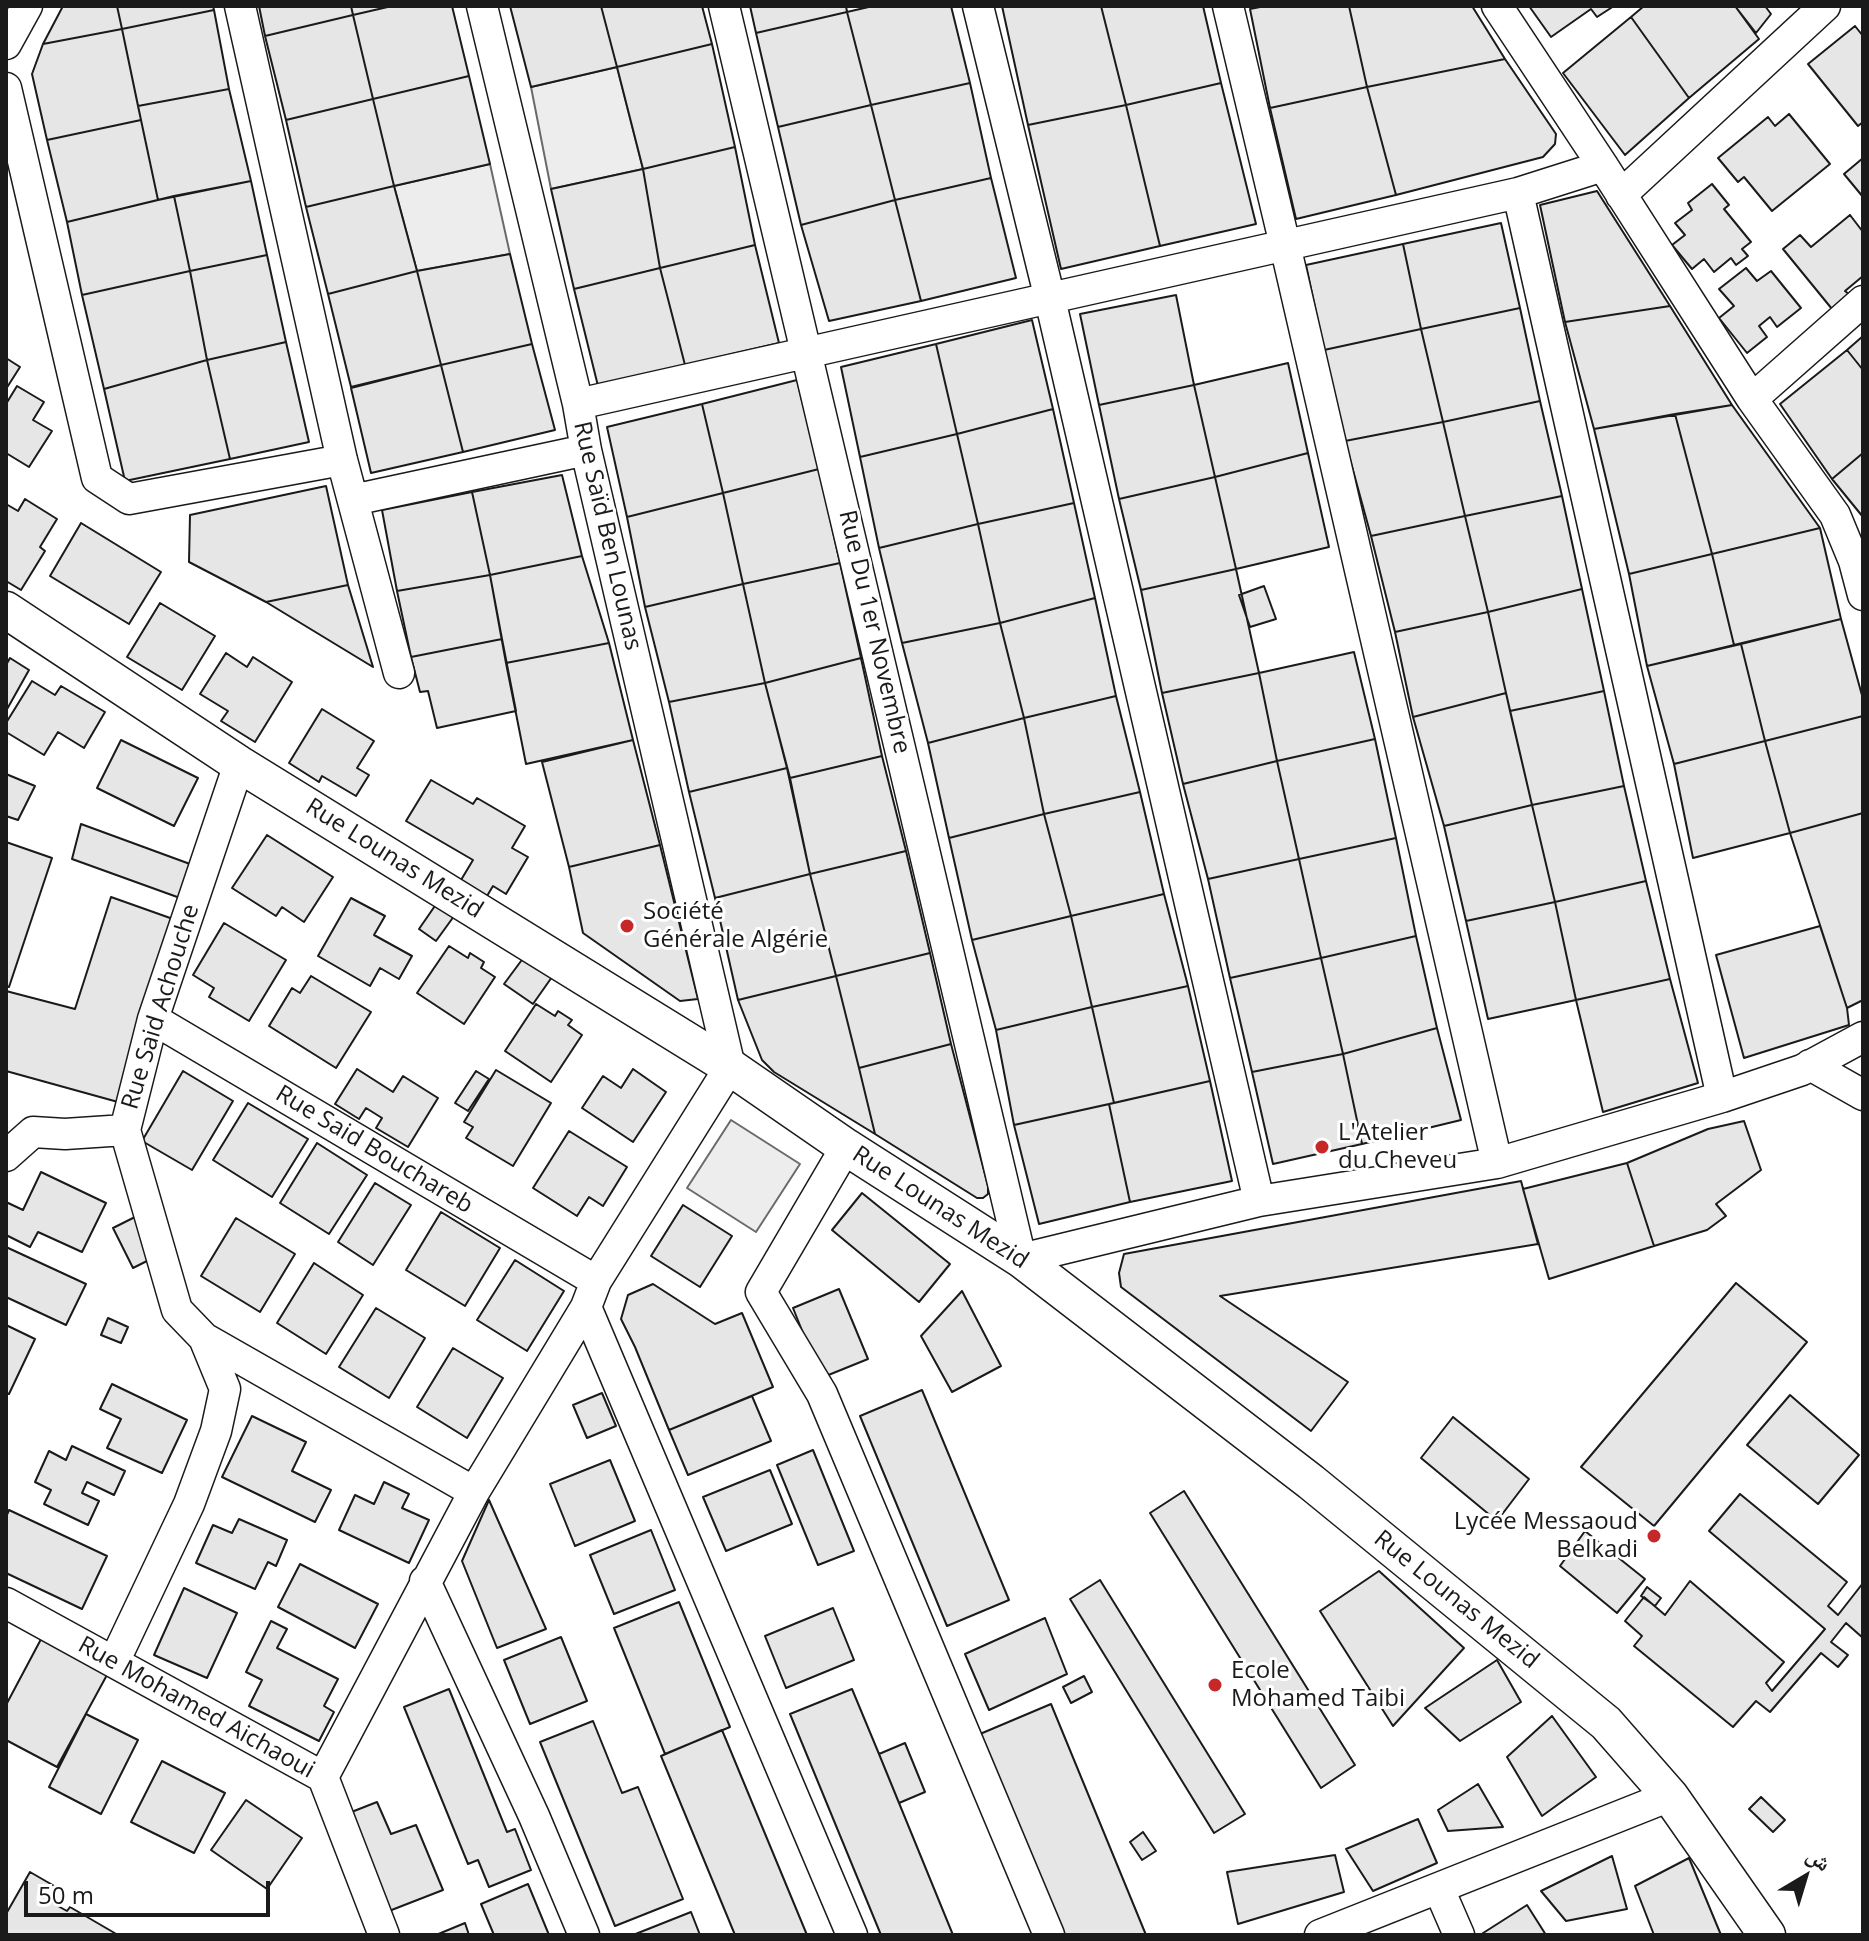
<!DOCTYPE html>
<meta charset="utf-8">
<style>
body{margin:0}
#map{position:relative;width:1869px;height:1941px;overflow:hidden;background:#fff;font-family:"Open Sans","Noto Naskh Arabic",sans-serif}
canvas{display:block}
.frame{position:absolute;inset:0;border:8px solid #1a1a1a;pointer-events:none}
.north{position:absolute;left:1765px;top:1837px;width:80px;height:80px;-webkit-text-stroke:6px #fff;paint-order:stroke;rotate:38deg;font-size:22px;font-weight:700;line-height:32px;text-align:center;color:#1a1a1a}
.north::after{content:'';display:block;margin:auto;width:28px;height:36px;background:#1a1a1a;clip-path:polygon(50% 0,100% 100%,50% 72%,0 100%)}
.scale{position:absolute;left:24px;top:1881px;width:246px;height:36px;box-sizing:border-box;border:4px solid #1a1a1a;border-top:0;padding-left:10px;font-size:24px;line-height:28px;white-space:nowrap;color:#1a1a1a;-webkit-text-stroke:6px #fff;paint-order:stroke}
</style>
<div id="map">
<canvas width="1869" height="1941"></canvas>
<div class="frame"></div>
<div class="north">ش</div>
<div class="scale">50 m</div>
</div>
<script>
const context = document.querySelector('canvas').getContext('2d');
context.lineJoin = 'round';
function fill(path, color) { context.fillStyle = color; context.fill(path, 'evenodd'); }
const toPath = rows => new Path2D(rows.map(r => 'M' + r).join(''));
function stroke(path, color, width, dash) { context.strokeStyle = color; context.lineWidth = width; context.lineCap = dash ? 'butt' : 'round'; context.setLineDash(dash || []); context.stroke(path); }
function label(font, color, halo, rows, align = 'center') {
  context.font = font + ' "Open Sans",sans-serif'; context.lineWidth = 6; context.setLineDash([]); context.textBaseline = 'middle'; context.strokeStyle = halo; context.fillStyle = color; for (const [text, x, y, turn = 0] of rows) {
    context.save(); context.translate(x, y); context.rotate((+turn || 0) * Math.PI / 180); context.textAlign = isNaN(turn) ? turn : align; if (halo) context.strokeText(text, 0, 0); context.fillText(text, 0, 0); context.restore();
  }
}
const built = toPath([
 [617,67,643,169,551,189,531,87,617,67],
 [490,164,510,254,417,271,394,186,490,164],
 [731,1120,800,1164,756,1232,687,1188,731,1120]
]);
fill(built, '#ededed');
stroke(built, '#6a6a6a', 2);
const building = toPath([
 [63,6,117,6,122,29,43,44,63,6],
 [117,6,213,6,214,10,122,29,117,6],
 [259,6,351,6,353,15,265,36,259,6],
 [351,6,392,6,353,15,351,6],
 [392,6,452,6,469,76,373,99,353,15,392,6],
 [510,6,601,6,617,67,531,87,510,6],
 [601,6,702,6,712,44,617,67,601,6],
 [750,6,846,6,847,12,756,33,750,6],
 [873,6,951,6,970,83,871,105,847,12,873,6],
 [1002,6,1101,6,1126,105,1028,125,1002,6],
 [1101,6,1203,6,1221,83,1126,105,1101,6],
 [1265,6,1349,6,1367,87,1270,108,1250,9,1265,6],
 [1349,6,1472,6,1505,59,1367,87,1349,6],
 [1529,6,1614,6,1597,17,1591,9,1551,37,1529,6],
 [1644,6,1735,6,1759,39,1689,98,1631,17,1644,6],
 [1735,6,1765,6,1771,14,1756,33,1735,6],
 [214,10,229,89,138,106,122,29,214,10],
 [847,12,871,105,778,127,756,33,847,12],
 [353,15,373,99,286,120,265,36,353,15],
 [1631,17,1689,98,1625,155,1563,73,1631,17],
 [1855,26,1863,36,1863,122,1858,126,1808,64,1855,26],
 [122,29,141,120,47,140,32,74,43,44,122,29],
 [712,44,735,147,643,169,617,67,712,44],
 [1505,59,1556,134,1555,144,1543,157,1396,195,1367,87,1505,59],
 [469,76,490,164,394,186,373,99,469,76],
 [970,83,991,178,895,200,871,105,970,83],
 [1221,83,1256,224,1160,246,1126,105,1221,83],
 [1367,87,1396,195,1296,219,1270,108,1367,87],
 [229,89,251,181,158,200,138,106,229,89],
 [373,99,394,186,306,207,286,120,373,99],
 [871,105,895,200,801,225,778,127,871,105],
 [1126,105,1160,246,1061,269,1028,125,1126,105],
 [1789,114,1830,164,1772,211,1744,177,1738,182,1718,158,1768,117,1775,126,1789,114],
 [141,120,158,200,67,222,47,140,141,120],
 [735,147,755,245,660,268,643,169,735,147],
 [1863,158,1863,197,1844,174,1863,158],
 [643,169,660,268,574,289,551,189,643,169],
 [991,178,1016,278,921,301,895,200,991,178],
 [251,181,267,255,190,271,174,196,251,181],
 [1712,184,1729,205,1724,209,1751,242,1742,249,1748,256,1736,265,1731,258,1714,272,1704,259,1692,269,1672,245,1685,235,1675,223,1692,210,1688,203,1712,184],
 [394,186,417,271,328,294,306,207,394,186],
 [1597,191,1670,306,1565,322,1540,205,1597,191],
 [174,196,190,271,82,295,67,222,174,196],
 [895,200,921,301,829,321,801,225,895,200],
 [1850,215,1863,232,1863,276,1845,291,1850,295,1832,309,1783,249,1800,235,1811,247,1850,215],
 [1501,223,1520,308,1421,329,1403,244,1501,223],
 [1403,244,1421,329,1324,350,1306,265,1403,244],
 [755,245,779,343,685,365,660,268,755,245],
 [510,254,532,344,441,365,417,271,510,254],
 [267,255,286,342,207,360,190,271,267,255],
 [660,268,685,365,598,386,574,289,660,268],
 [1746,268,1757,281,1771,271,1801,308,1777,327,1770,317,1759,326,1767,337,1747,353,1719,318,1734,306,1719,289,1746,268],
 [190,271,207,360,104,389,82,295,190,271],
 [417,271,441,365,351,387,328,294,417,271],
 [1176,295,1194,385,1099,405,1080,314,1176,295],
 [1670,306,1732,405,1594,429,1565,322,1670,306],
 [1520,308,1540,401,1443,422,1421,329,1520,308],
 [1032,320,1053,409,957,434,936,344,1032,320],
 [1421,329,1443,422,1345,441,1324,350,1421,329],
 [1863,336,1863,370,1847,350,1863,336],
 [286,342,309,442,230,459,207,360,286,342],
 [532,344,555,430,463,452,441,365,532,344],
 [936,344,957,434,860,457,841,367,936,344],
 [1847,350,1863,370,1863,453,1832,479,1780,404,1847,350],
 [6,358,20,367,6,389,6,358],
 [207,360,230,459,125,481,104,389,207,360],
 [1288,363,1308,453,1215,477,1194,385,1288,363],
 [441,365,463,452,371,473,351,388,441,365],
 [797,380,819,469,723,493,702,404,797,380],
 [1194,385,1215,477,1119,499,1099,405,1194,385],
 [17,386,44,402,33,420,52,431,29,467,6,453,6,404,17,386],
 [1540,401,1562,496,1465,516,1443,422,1540,401],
 [702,404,723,493,627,517,607,427,702,404],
 [1732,405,1820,528,1712,554,1675,414,1732,405],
 [1053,409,1074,503,978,524,957,434,1053,409],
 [1675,414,1712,554,1629,574,1594,429,1675,414],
 [1443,422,1465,516,1371,536,1345,441,1443,422],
 [957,434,978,524,879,548,860,457,957,434],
 [1308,453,1329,547,1236,569,1215,477,1308,453],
 [1863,453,1863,517,1832,479,1863,453],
 [819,469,840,563,743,584,723,493,819,469],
 [562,475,582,556,490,575,472,492,562,475],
 [1215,477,1236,569,1141,590,1119,499,1215,477],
 [326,486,348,585,266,602,189,562,190,515,326,486],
 [472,492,490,575,397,591,382,510,472,492],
 [723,493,743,584,645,607,627,517,723,493],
 [1562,496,1582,589,1488,612,1465,516,1562,496],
 [25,499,57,519,40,547,45,551,21,590,6,581,6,504,18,511,25,499],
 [1074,503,1095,598,1000,623,978,524,1074,503],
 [1465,516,1488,612,1395,632,1371,536,1465,516],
 [81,523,161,572,129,624,50,576,81,523],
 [978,524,1000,623,902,643,879,548,978,524],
 [1820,528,1841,619,1734,645,1712,554,1820,528],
 [1712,554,1734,645,1647,666,1629,574,1712,554],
 [582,556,609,643,506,663,490,575,582,556],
 [840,563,861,658,765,683,743,584,840,563],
 [1236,569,1259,673,1162,693,1141,590,1236,569],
 [490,575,502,639,411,657,397,591,490,575],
 [743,584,765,683,669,702,645,607,743,584],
 [348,585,373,667,266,602,348,585],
 [1264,586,1276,619,1250,627,1239,595,1264,586],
 [1582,589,1604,691,1510,711,1488,612,1582,589],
 [1095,598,1116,696,1024,718,1000,623,1095,598],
 [160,603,215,636,182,690,127,657,160,603],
 [1488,612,1506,693,1413,717,1395,632,1488,612],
 [1841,619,1863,699,1863,716,1765,741,1741,644,1841,619],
 [1000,623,1024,718,928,743,902,643,1000,623],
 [502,639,516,711,437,728,428,691,420,692,411,657,502,639],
 [609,643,633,740,526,764,506,663,609,643],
 [1741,644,1765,741,1674,764,1647,666,1741,644],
 [1354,652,1375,739,1277,761,1259,673,1354,652],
 [226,653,247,667,253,657,292,682,255,742,221,721,228,711,200,694,226,653],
 [10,658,29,670,6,711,6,665,10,658],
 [861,658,882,756,790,778,765,683,861,658],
 [1259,673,1277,761,1183,784,1162,693,1259,673],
 [32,681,55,695,61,686,105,712,84,748,58,732,44,755,6,732,6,723,32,681],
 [765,683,787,768,689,792,669,702,765,683],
 [1604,691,1624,786,1532,805,1510,711,1604,691],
 [1506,693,1532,805,1444,826,1413,717,1506,693],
 [1116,696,1140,792,1044,814,1024,718,1116,696],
 [322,709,374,741,357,768,369,775,356,796,322,776,319,782,289,763,322,709],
 [1863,716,1863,813,1790,833,1765,741,1863,716],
 [1024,718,1044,814,949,838,928,743,1024,718],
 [1375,739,1396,838,1299,859,1277,761,1375,739],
 [121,740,198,778,174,826,97,788,121,740],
 [633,740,660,845,569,867,542,762,633,740],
 [1765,741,1790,833,1693,858,1674,764,1765,741],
 [882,756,906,851,810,874,790,778,882,756],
 [1277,761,1299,859,1208,879,1183,784,1277,761],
 [787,768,810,874,715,898,689,792,787,768],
 [6,774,35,786,18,820,6,816,6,774],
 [431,780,473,804,477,798,525,826,512,848,528,857,506,894,493,886,487,896,461,880,473,860,406,821,431,780],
 [1624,786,1646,881,1555,902,1532,805,1624,786],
 [1140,792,1164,894,1071,916,1044,814,1140,792],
 [1532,805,1555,902,1466,921,1444,826,1532,805],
 [1863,813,1863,1000,1847,1008,1790,833,1863,813],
 [1044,814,1071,916,972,940,949,838,1044,814],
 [81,824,190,864,180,898,72,859,81,824],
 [267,835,333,877,304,922,282,907,276,916,232,888,267,835],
 [1396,838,1416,936,1321,958,1299,859,1396,838],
 [6,842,52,858,9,987,6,986,6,842],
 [660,845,698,999,680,1001,583,933,569,867,660,845],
 [906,851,930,953,836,976,810,874,906,851],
 [1299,859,1321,958,1230,978,1208,879,1299,859],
 [810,874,836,976,738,1000,715,898,810,874],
 [1646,881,1670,979,1576,1000,1555,902,1646,881],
 [1164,894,1188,986,1092,1007,1071,916,1164,894],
 [111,897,173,919,118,1102,6,1071,6,991,75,1009,111,897],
 [351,898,385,916,374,935,412,956,399,979,380,968,370,986,318,956,351,898],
 [439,900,457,912,436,941,419,929,439,900],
 [1555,902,1576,1000,1488,1019,1466,921,1555,902],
 [1071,916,1092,1007,996,1030,972,940,1071,916],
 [224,923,286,960,249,1021,209,997,214,988,193,975,224,923],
 [1820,926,1847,1008,1849,1025,1744,1058,1716,955,1820,926],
 [1416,936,1437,1028,1343,1054,1321,958,1416,936],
 [449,946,468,958,470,953,484,962,481,968,495,977,464,1024,417,993,449,946],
 [930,953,951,1044,859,1068,836,976,930,953],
 [524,957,552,977,533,1004,504,984,524,957],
 [1321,958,1343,1054,1252,1072,1230,978,1321,958],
 [311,976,371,1012,336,1068,269,1026,292,988,300,993,311,976],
 [836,976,859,1068,875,1134,774,1072,762,1060,738,1000,836,976],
 [1670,979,1698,1083,1603,1112,1576,1000,1670,979],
 [1188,986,1210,1081,1114,1103,1092,1007,1188,986],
 [536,1004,555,1016,558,1011,572,1020,568,1025,582,1035,551,1082,505,1051,536,1004],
 [1092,1007,1114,1103,1014,1125,996,1030,1092,1007],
 [1437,1028,1461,1120,1362,1144,1343,1054,1437,1028],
 [951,1044,988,1186,988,1194,983,1198,977,1198,875,1134,859,1068,951,1044],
 [1343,1054,1362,1144,1273,1164,1252,1072,1343,1054],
 [357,1069,393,1092,403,1076,438,1098,408,1147,376,1128,382,1118,366,1108,359,1119,335,1104,357,1069],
 [633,1069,666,1092,633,1142,582,1108,603,1076,621,1088,633,1069],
 [496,1070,551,1103,513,1166,466,1138,473,1127,464,1122,496,1070],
 [183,1071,233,1101,192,1170,142,1141,183,1071],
 [476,1071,489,1079,468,1111,455,1103,476,1071],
 [1210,1081,1232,1181,1130,1202,1109,1104,1210,1081],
 [248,1103,308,1139,272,1197,213,1160,248,1103],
 [1109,1104,1130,1202,1039,1224,1014,1125,1109,1104],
 [1744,1121,1761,1170,1716,1204,1726,1216,1707,1230,1654,1246,1627,1163,1708,1129,1744,1121],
 [569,1131,627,1167,603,1206,589,1197,577,1216,533,1188,569,1131],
 [317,1143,367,1175,329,1234,280,1203,317,1143],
 [1627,1163,1654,1246,1549,1279,1523,1189,1627,1163],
 [41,1172,106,1203,82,1252,38,1232,30,1247,6,1235,6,1202,23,1210,41,1172],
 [1521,1181,1538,1244,1220,1296,1348,1382,1311,1431,1121,1287,1119,1273,1124,1254,1521,1181],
 [375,1183,411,1205,373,1265,338,1242,375,1183],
 [862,1193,950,1264,919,1302,832,1230,862,1193],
 [683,1205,732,1236,700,1287,651,1256,683,1205],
 [441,1212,500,1248,465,1306,406,1270,441,1212],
 [137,1216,157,1256,133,1268,113,1228,137,1216],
 [236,1218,295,1254,260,1312,201,1276,236,1218],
 [6,1247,86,1284,66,1325,6,1297,6,1247],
 [515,1260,564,1291,527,1351,477,1320,515,1260],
 [314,1263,363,1295,326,1354,277,1323,314,1263],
 [1736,1283,1807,1342,1654,1526,1581,1467,1736,1283],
 [653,1284,715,1324,742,1313,773,1387,669,1430,635,1347,621,1319,628,1295,653,1284],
 [839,1289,868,1359,821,1378,793,1308,839,1289],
 [962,1291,1001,1366,952,1392,921,1336,962,1291],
 [376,1308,425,1338,389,1398,339,1367,376,1308],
 [108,1318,128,1327,121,1343,101,1335,108,1318],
 [6,1325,35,1339,9,1394,6,1393,6,1325],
 [453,1348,503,1378,467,1438,417,1407,453,1348],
 [112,1384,187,1420,162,1473,107,1448,121,1419,100,1409,112,1384],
 [922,1390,1009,1600,947,1626,860,1416,922,1390],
 [602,1393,616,1426,587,1438,573,1405,602,1393],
 [1790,1395,1859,1455,1818,1504,1747,1445,1790,1395],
 [752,1396,771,1441,688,1475,669,1430,752,1396],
 [252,1416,306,1442,292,1471,331,1490,315,1522,222,1477,252,1416],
 [1453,1417,1529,1479,1497,1521,1421,1458,1453,1417],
 [72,1446,125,1471,114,1495,87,1482,82,1493,99,1501,88,1525,44,1504,51,1490,35,1482,49,1451,66,1460,72,1446],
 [813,1450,854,1551,818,1565,777,1465,813,1450],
 [610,1460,635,1521,575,1546,550,1484,610,1460],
 [770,1470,792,1524,726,1551,703,1497,770,1470],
 [384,1482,409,1494,402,1508,429,1520,409,1563,339,1530,355,1495,374,1504,384,1482],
 [1184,1491,1355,1765,1321,1788,1150,1513,1184,1491],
 [1740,1494,1847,1582,1828,1606,1838,1615,1863,1583,1863,1638,1846,1623,1831,1642,1848,1655,1838,1667,1821,1653,1770,1712,1756,1701,1733,1727,1634,1646,1642,1636,1625,1621,1644,1597,1665,1615,1690,1581,1784,1662,1766,1683,1772,1691,1825,1629,1709,1531,1740,1494],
 [489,1500,546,1629,497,1648,462,1561,489,1500],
 [9,1510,107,1556,82,1609,6,1573,6,1517,9,1510],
 [239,1519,287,1540,276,1566,268,1562,255,1589,196,1563,213,1525,232,1533,239,1519],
 [651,1530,675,1590,614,1614,590,1555,651,1530],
 [1585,1531,1645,1579,1617,1613,1560,1566,1585,1531],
 [300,1564,378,1604,355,1648,278,1607,300,1564],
 [1379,1571,1464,1648,1393,1726,1320,1611,1379,1571],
 [1100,1580,1245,1814,1214,1833,1070,1599,1100,1580],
 [1647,1587,1661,1598,1655,1606,1641,1596,1647,1587],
 [184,1588,237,1613,207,1678,154,1655,184,1588],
 [679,1602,730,1727,665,1754,614,1628,679,1602],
 [833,1608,854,1660,786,1688,765,1636,833,1608],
 [1045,1618,1067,1674,989,1710,965,1654,1045,1618],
 [271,1621,287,1629,277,1648,338,1679,324,1706,334,1712,319,1741,249,1706,262,1680,246,1672,271,1621],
 [48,1626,114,1662,57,1767,6,1740,6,1705,48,1626],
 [561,1637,587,1701,530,1724,504,1660,561,1637],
 [1497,1660,1521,1702,1460,1741,1425,1708,1497,1660],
 [1084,1676,1092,1692,1071,1703,1063,1687,1084,1676],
 [449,1689,507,1832,515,1829,531,1870,489,1887,478,1860,468,1864,404,1707,449,1689],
 [852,1689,879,1754,953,1935,881,1935,790,1714,852,1689],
 [1051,1704,1146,1935,1063,1935,980,1734,1051,1704],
 [86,1714,138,1740,101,1814,49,1787,86,1714],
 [1552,1716,1596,1777,1542,1816,1507,1757,1552,1716],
 [593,1721,622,1793,638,1787,683,1899,615,1926,540,1742,593,1721],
 [722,1730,807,1935,735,1935,661,1756,722,1730],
 [905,1743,925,1792,899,1803,879,1754,905,1743],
 [162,1761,225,1793,194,1853,131,1822,162,1761],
 [1478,1784,1503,1827,1448,1831,1438,1810,1478,1784],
 [1761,1797,1785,1820,1773,1832,1749,1809,1761,1797],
 [246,1800,302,1838,267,1889,211,1850,246,1800],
 [377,1802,391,1834,416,1825,443,1890,389,1911,349,1813,377,1802],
 [1418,1819,1437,1863,1373,1891,1346,1849,1418,1819],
 [1143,1832,1156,1851,1142,1860,1130,1842,1143,1832],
 [1335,1855,1344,1892,1238,1924,1227,1872,1335,1855],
 [1612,1856,1627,1909,1566,1921,1541,1891,1612,1856],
 [1689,1858,1721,1935,1654,1935,1635,1886,1689,1858],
 [30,1872,56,1887,49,1901,67,1911,70,1907,118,1935,6,1935,6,1914,30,1872],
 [528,1884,549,1935,494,1935,481,1904,528,1884],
 [1527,1905,1546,1935,1480,1935,1527,1905],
 [691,1912,700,1935,633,1935,691,1912],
 [465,1923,469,1935,436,1935,465,1923]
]);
fill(building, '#e6e6e6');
stroke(building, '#1a1a1a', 2);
const minor = toPath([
 [240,6,342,460,399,673],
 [724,6,1021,1259,1259,1201,1497,1163,1722,1097,1802,1070,1863,1037],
 [978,6,1050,299,1259,1201],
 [1228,6,1285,245,1497,1163],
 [1497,6,1603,166,1752,399,1835,515,1854,561,1863,595],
 [6,44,27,6],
 [6,88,97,478,129,499,342,460],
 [1518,193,1722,1097],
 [1621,195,1825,6],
 [1752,399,1863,301],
 [578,404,1518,193,1603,166],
 [353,500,586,450],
 [153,1019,596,1281],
 [1810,1065,1863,1095],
 [125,1130,177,1310,204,1338,474,1492],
 [846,1147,761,1292,822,1394,1049,1935],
 [6,1156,33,1132,65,1134,125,1130,153,1019,239,764],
 [586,1307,852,1935],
 [425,1581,534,1816,584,1935],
 [6,1603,323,1777,384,1935],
 [114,1662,189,1504,216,1431,225,1389,204,1338],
 [323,1777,474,1492,586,1307,596,1281,730,1067,586,450,578,404,482,6],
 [1439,1889,1459,1935],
 [1320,1935,1670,1796]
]);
const tertiary = toPath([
 [6,610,239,764,730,1067,846,1147,1021,1259,1311,1482,1606,1723,1670,1796,1767,1935]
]);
stroke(minor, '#1a1a1a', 33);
stroke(tertiary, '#1a1a1a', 39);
stroke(minor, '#fff', 30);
stroke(tertiary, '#fff', 36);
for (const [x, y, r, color] of [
 [627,926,8,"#c62828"],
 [1322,1147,8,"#c62828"],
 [1654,1536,8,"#c62828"],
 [1215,1685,8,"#c62828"]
]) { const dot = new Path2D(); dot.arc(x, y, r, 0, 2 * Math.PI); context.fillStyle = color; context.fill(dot); stroke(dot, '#fff', 3); }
label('24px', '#1a1a1a', '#fff', [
 ["Rue Saïd Ben Lounas",607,536,77],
 ["Rue Du 1er Novembre",874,632,77],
 ["Rue Lounas Mezid",394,859,32],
 ["Rue Said Achouche",161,1007,-73],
 ["Rue Said Bouchareb",374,1150,31],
 ["Rue Lounas Mezid",940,1208,33],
 ["Rue Lounas Mezid",1456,1600,39],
 ["Rue Mohamed Aichaoui",196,1708,29]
]);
label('24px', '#1a1a1a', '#fff', [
 ["Société",643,912],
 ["Générale Algérie",643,940],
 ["L'Atelier",1338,1133],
 ["du Cheveu",1338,1161],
 ["Lycée Messaoud",1638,1522,"right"],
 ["Belkadi",1638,1550,"right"],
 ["Ecole",1231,1671],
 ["Mohamed Taibi",1231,1699]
], 'left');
</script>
